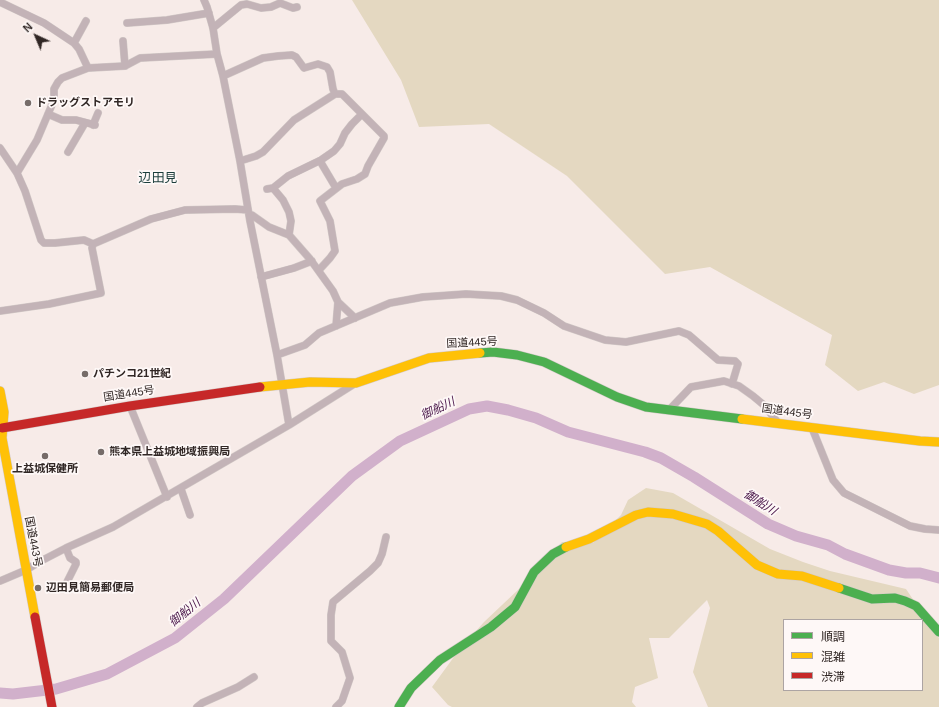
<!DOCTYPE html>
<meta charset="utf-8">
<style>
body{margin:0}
#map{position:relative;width:939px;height:707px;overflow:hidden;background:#f7ebe8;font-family:Arial,"Noto Sans JP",sans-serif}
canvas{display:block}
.legend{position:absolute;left:783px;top:619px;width:140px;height:72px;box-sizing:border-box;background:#fef8f7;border:1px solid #aca4a3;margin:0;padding:5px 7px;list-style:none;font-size:12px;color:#312725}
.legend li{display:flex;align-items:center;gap:8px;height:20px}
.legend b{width:20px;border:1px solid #aca4a3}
.north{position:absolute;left:16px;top:16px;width:40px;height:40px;-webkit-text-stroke:3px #fef8f7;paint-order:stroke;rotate:316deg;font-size:11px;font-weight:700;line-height:16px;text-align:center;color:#312725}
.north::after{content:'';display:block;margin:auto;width:14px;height:18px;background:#312725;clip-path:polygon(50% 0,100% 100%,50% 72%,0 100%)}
</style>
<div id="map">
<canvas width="939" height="707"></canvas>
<ul class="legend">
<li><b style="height:5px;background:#4caf50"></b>順調</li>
<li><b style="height:5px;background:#ffc107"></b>混雑</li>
<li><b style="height:5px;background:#c62828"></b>渋滞</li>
</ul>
<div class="north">N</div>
</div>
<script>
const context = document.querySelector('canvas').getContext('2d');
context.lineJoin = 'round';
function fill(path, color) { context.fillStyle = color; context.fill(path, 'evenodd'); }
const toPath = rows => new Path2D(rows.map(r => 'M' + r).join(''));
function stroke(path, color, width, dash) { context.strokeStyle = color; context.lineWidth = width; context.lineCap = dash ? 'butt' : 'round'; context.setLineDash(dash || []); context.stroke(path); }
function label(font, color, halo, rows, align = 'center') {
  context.font = font + ' Arial,"Noto Sans JP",sans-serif'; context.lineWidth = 3.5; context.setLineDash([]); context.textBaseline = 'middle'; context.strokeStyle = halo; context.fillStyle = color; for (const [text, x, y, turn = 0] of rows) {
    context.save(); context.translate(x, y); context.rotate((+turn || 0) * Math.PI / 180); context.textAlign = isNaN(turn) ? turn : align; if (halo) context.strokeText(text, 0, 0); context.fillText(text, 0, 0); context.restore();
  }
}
fill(toPath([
 [352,0,939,0,939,385,914,394,884,382,858,391,825,365,832,335,710,267,665,274,567,176,489,124,419,127,401,80],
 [646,488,673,493,770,549,803,562,830,571,906,589,939,638,939,707,708,707,693,672,710,608,707,600,669,638,649,638,658,678,635,687,632,702,636,707,452,707,448,705,432,687,459,650,484,622,520,588,562,542,593,543,621,515,628,500],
 [784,620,922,620,922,690,784,690]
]), '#e4d8c1');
stroke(toPath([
 [0,693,13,694,56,689,107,674,175,638,224,599,352,476,400,441,469,409,487,406,508,410,536,418,568,432,645,452,661,458,694,477,768,524,796,536,828,545,845,554,889,570,906,573,920,573,939,578]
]), '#d1b0cb', 11);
const street = toPath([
 [204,0,207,7,213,28,217,54,223,76,240,161,250,221,277,355,289,425],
 [0,2,44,23,74,43,79,49,88,68],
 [127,23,167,20,209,13],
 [213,28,241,5,247,4,261,8,271,7,280,3,293,8,297,7],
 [123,41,125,66],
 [74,43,86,21],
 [223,76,263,58,278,56,292,55,296,57,304,68,318,64,327,67,330,72,333,89,335,94,342,94,384,136,384,138,368,166,365,174,357,179,342,184,320,201,330,221,335,251,330,258,319,270],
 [48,114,62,120,76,120,95,125],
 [93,125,98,113],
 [0,148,17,173,25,191,41,240,44,243,55,243,84,240,93,244,151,219,185,210,235,209,248,210],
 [68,152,85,123],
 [240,161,256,156,263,152,294,120,335,94],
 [320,161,336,188],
 [17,173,37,140,51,107,54,99,54,89,58,82,62,78,88,68,125,66,140,58,217,54],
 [273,188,283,200,289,212,291,221,289,235],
 [267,189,273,188,288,176,321,160,334,151,340,144,345,133,352,124,362,114],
 [249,215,252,215,269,227,289,235,310,259,333,291,338,302,355,318],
 [261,277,294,268,312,261],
 [0,311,49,304,101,293,92,248,93,244],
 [336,326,338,302],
 [277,355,305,345,319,333,390,303,423,297,466,294,501,296,517,300,544,313,564,326,605,340,626,342,679,331,689,335,718,360,735,361,738,364,732,384],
 [130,406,167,497],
 [669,410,691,387,724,381,739,386,753,396,765,406,778,423],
 [812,428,833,480,844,493,910,526,925,529,939,530],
 [181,489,190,515],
 [66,548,70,558,76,562,76,564,67,582],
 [0,581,26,570,39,562,66,548,113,527,289,425,354,384],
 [197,707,202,703,238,687,254,677],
 [336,707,342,701,350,678,342,652,331,641,331,615,333,602,370,571,378,563,382,554,386,537]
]);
const fast = toPath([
 [480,353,493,352,517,355,544,362,617,397,646,407,742,419],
 [839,588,872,599,895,598,905,601,916,606,939,632],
 [399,707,411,688,440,660,491,627,515,607,534,572,553,554,566,547]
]);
const slow = toPath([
 [260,387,310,382,356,383,429,358,480,353],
 [0,391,4,412,2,438,35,617],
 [742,419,920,441,939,442],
 [566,547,589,539,636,515,648,512,673,514,707,524,718,531,757,565,778,574,802,576,839,588]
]);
const jam = toPath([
 [2,428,130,406,260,387],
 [35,617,52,707]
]);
stroke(street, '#d2c9c7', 8);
stroke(fast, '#d2c9c7', 10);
stroke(slow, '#d2c9c7', 10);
stroke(jam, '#d2c9c7', 10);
stroke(street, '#c3b3b7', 7);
stroke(fast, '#4caf50', 9);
stroke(slow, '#ffc107', 9);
stroke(jam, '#c62828', 9);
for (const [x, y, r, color] of [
 [28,103,4,"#766c69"],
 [85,374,4,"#766c69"],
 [101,452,4,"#766c69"],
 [45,456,4,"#766c69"],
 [38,588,4,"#766c69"]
]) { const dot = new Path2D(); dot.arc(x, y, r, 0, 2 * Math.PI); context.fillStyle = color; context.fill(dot); stroke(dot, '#fef8f7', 1.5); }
label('bold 11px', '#312725', '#fef8f7', [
 ["ドラッグストアモリ",36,103],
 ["パチンコ21世紀",93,374],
 ["熊本県上益城地域振興局",109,452],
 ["上益城保健所",45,469,"center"],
 ["辺田見簡易郵便局",46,588]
], 'left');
label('11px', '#312725', '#fef8f7', [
 ["国道445号",472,343,-3],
 ["国道445号",129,394,-9],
 ["国道445号",787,412,8],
 ["国道443号",33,542,79]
]);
label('italic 12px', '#481448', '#fef8f7', [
 ["御船川",438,409,-25],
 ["御船川",760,503,32],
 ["御船川",185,613,-39]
]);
label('13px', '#1c3e3c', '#fef8f7', [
 ["辺田見",158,178]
]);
</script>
